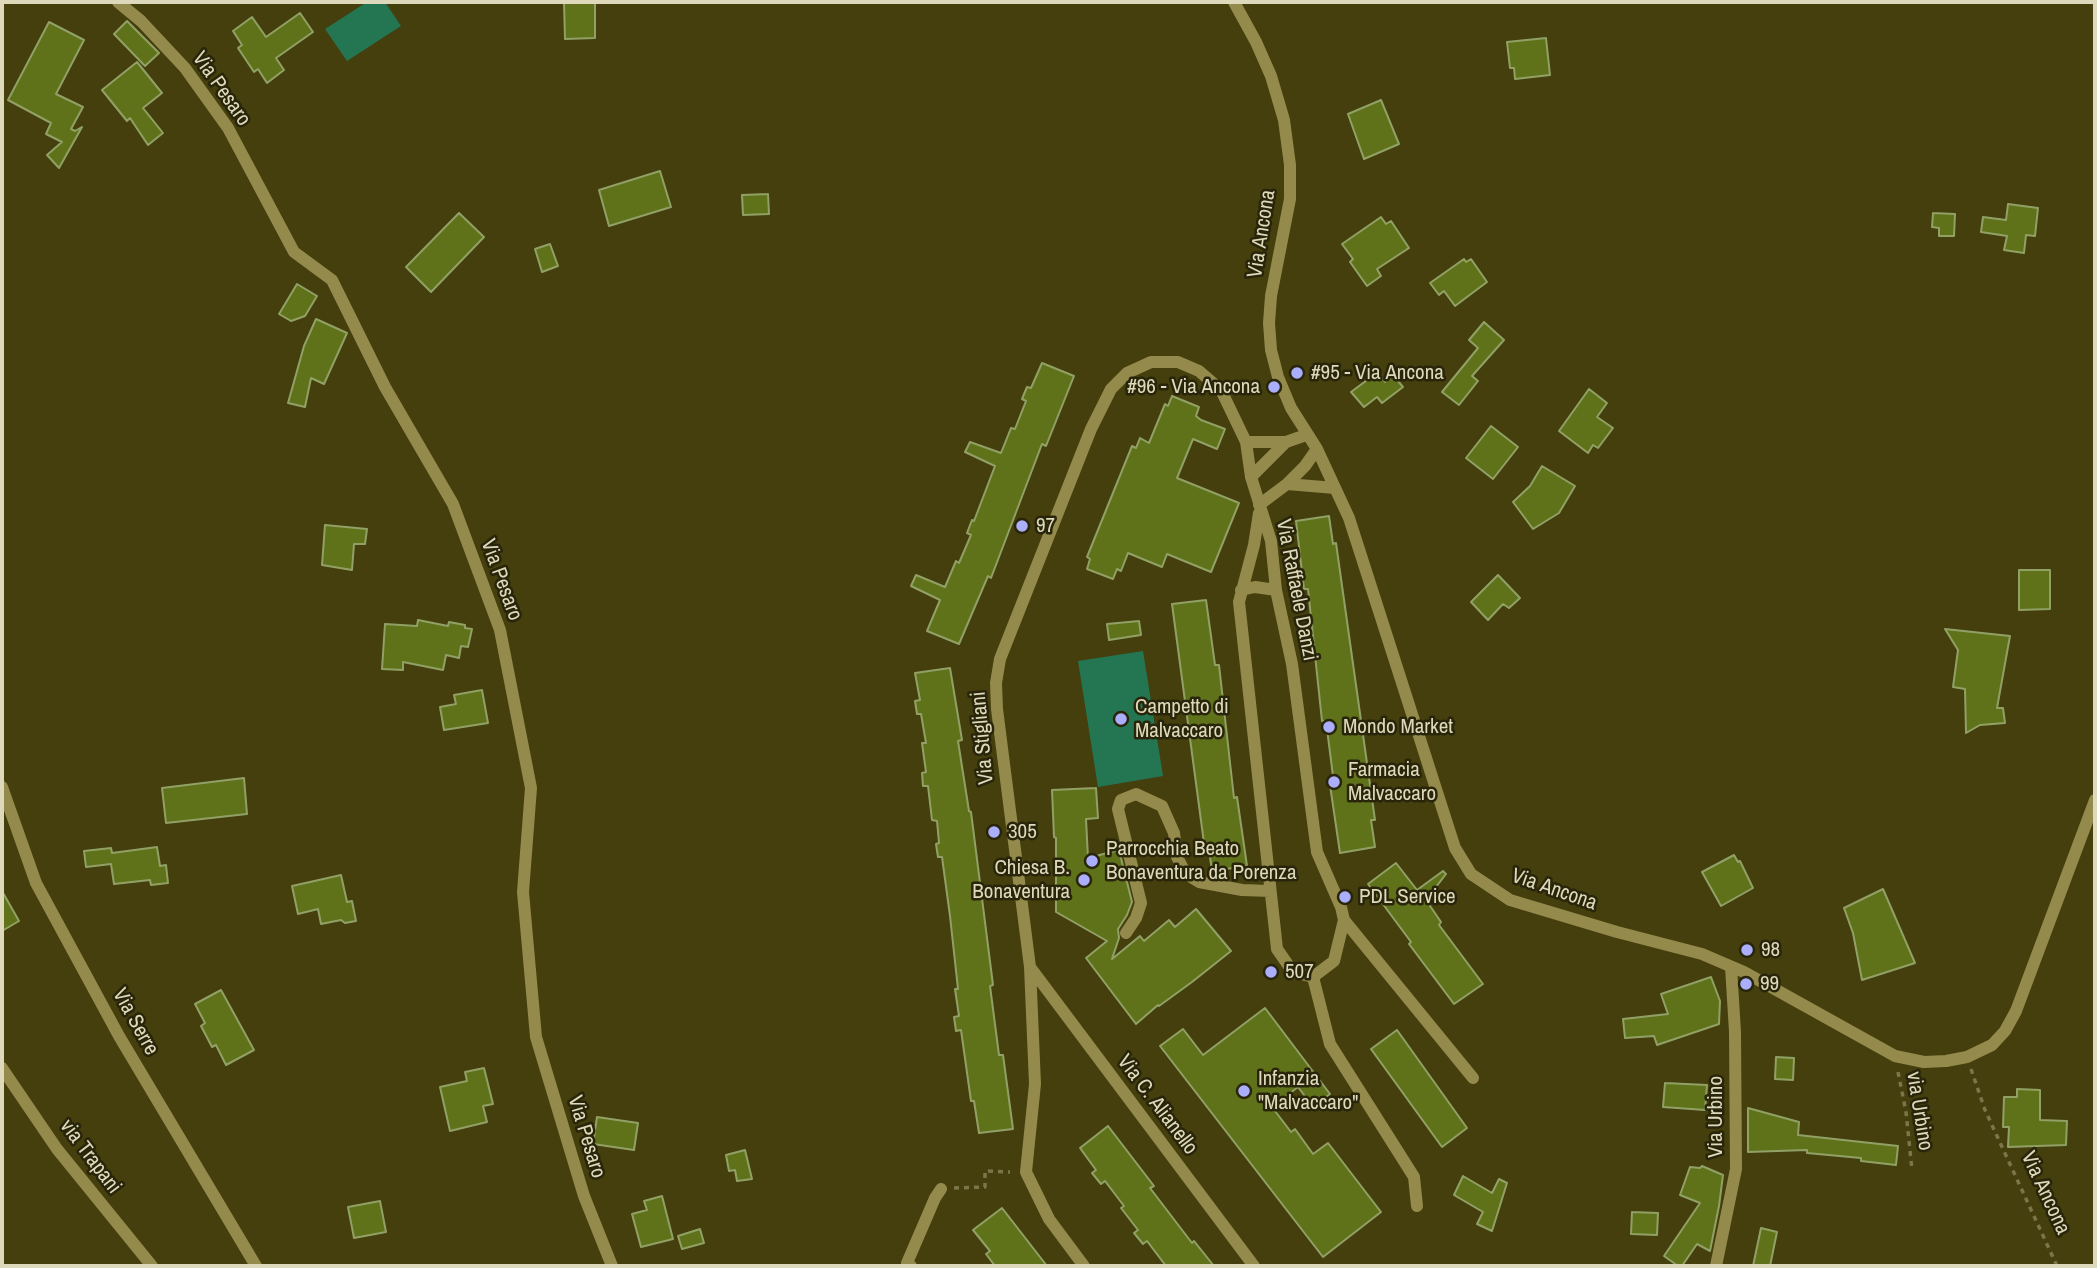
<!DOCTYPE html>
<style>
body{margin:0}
#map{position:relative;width:2097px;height:1268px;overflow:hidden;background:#453e0d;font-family:"Archivo Narrow",sans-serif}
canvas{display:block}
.frame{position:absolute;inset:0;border:4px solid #ddd9ba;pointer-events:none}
</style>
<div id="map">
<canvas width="2097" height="1268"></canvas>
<div class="frame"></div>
</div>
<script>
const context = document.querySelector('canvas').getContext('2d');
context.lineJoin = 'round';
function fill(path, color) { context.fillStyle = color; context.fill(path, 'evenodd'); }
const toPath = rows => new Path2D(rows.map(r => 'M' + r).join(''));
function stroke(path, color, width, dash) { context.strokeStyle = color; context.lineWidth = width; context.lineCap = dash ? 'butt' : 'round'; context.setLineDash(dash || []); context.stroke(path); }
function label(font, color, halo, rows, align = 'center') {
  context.font = font + ' "Archivo Narrow",sans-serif'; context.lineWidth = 5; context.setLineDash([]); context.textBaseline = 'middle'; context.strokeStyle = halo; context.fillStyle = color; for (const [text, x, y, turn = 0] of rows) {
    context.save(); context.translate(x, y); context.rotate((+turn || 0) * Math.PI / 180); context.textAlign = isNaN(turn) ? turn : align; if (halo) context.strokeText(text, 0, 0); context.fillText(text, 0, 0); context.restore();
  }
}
fill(toPath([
 [367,2,385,2,401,26,347,61,325,29],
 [1143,651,1163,776,1098,787,1078,661]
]), '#247653');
const building = toPath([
 [564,2,595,2,595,38,565,39,564,2],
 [300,13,313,32,276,58,284,70,267,83,258,69,254,72,238,48,242,45,233,31,252,17,266,37,300,13],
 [127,21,159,53,145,66,114,34,127,21],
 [49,22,84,40,56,94,83,107,71,129,75,131,82,127,59,168,47,155,62,142,46,134,51,123,8,100,49,22],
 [1546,38,1550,75,1515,79,1514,68,1510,68,1507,42,1546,38],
 [137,62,162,93,143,108,163,133,148,145,130,118,127,121,102,90,137,62],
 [1381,100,1399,144,1364,159,1348,114,1381,100],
 [660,171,671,207,609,226,599,190,660,171],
 [768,194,769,214,743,215,742,195,768,194],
 [2008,204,2038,208,2035,236,2026,235,2024,253,2004,250,2007,236,1981,232,1983,217,2006,220,2008,204],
 [459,213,484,237,431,292,406,267,459,213],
 [1933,213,1955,214,1954,236,1939,236,1939,228,1932,227,1933,213],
 [1381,217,1386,224,1391,221,1409,248,1377,269,1381,276,1367,286,1350,262,1353,259,1342,244,1381,217],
 [550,244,558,266,542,272,535,249,550,244],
 [1464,259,1466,262,1471,259,1487,282,1455,306,1444,291,1439,295,1430,283,1464,259],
 [297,284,317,296,305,316,291,321,279,314,297,284],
 [316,319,347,333,324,384,311,378,305,407,288,403,304,346,316,319],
 [1484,322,1504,340,1472,376,1478,381,1459,405,1442,392,1478,348,1469,340,1484,322],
 [1042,363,1074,376,1046,446,1042,444,991,578,988,576,959,644,927,631,940,600,911,586,916,575,945,587,956,561,959,563,971,535,967,533,972,520,974,521,995,466,965,452,970,442,1001,453,1011,428,1015,429,1026,401,1022,399,1027,387,1031,388,1042,363],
 [1378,372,1385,382,1393,375,1403,387,1382,403,1377,397,1364,407,1351,392,1378,372],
 [1589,389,1607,403,1597,417,1613,428,1598,448,1593,445,1588,453,1559,431,1589,389],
 [1172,396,1199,407,1196,416,1201,420,1225,429,1217,449,1193,439,1177,478,1239,503,1211,572,1167,554,1162,567,1128,553,1121,571,1117,569,1113,579,1087,569,1090,559,1087,557,1132,446,1136,448,1140,438,1149,443,1165,404,1168,406,1172,396],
 [1491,426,1518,447,1493,479,1466,458,1491,426],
 [1542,466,1575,486,1559,513,1533,529,1513,502,1530,486,1542,466],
 [1329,516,1333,544,1336,543,1375,820,1371,820,1375,847,1340,853,1330,785,1334,784,1326,721,1322,721,1308,589,1304,589,1296,521,1329,516],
 [325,525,367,529,365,544,354,544,352,570,322,565,325,525],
 [2019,570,2050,570,2050,609,2019,610,2019,570],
 [1498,575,1520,598,1509,608,1503,604,1488,620,1471,602,1498,575],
 [1206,600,1215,665,1219,665,1234,798,1237,797,1247,866,1212,871,1208,843,1204,843,1172,604,1206,600],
 [418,620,448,626,449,622,465,625,465,628,472,629,468,647,461,646,459,658,446,655,443,670,403,662,403,670,382,669,385,624,417,626,418,620],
 [1139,621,1141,635,1109,640,1107,624,1139,621],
 [1945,629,2010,636,1997,708,2003,708,2005,723,1980,725,1966,733,1965,689,1953,687,1958,650,1945,629],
 [950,668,962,740,958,741,969,811,971,812,993,985,990,986,999,1055,1003,1055,1013,1129,979,1133,974,1101,971,1101,961,1030,956,1031,954,1017,959,1016,955,989,958,989,950,916,942,857,938,857,936,844,939,843,937,821,932,820,928,786,923,786,922,773,926,772,922,743,926,743,921,714,917,714,915,701,920,700,915,673,950,668],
 [482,690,488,723,444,730,440,707,456,704,454,695,482,690],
 [244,778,247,814,166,823,162,788,244,778],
 [1096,788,1098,818,1086,819,1088,858,1119,850,1132,902,1127,915,1118,929,1119,938,1112,959,1140,936,1144,941,1169,920,1175,927,1196,909,1231,951,1192,982,1159,1006,1158,1005,1136,1024,1086,958,1107,941,1056,912,1056,838,1054,837,1052,790,1096,788],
 [157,847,160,866,166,865,168,883,151,885,150,880,114,884,111,864,86,867,84,851,111,848,112,853,157,847],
 [1734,855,1738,862,1740,861,1753,888,1721,906,1702,872,1734,855],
 [1396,863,1417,890,1443,871,1446,874,1426,900,1441,922,1439,925,1483,984,1454,1004,1409,944,1411,942,1368,884,1396,863],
 [341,875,347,902,352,901,356,921,345,923,341,920,321,924,318,909,298,914,292,886,341,875],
 [1883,889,1915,963,1862,980,1853,933,1844,908,1883,889],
 [2,891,19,921,2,931,2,891],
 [1711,977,1720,1001,1719,1024,1657,1045,1654,1036,1625,1038,1623,1019,1668,1014,1661,994,1711,977],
 [221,990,254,1050,226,1065,216,1045,212,1047,201,1026,205,1023,195,1004,221,990],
 [1265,1008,1330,1094,1313,1107,1298,1087,1272,1107,1291,1132,1295,1129,1313,1154,1328,1143,1381,1212,1323,1257,1160,1046,1183,1029,1203,1055,1265,1008],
 [1397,1030,1467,1128,1442,1147,1371,1049,1397,1030],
 [1776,1057,1794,1058,1793,1080,1775,1079,1776,1057],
 [484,1068,493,1104,483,1106,487,1122,450,1131,440,1087,467,1081,465,1072,484,1068],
 [1665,1083,1707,1085,1705,1110,1663,1107,1665,1083],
 [2017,1089,2040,1090,2040,1120,2067,1121,2066,1145,2008,1147,2009,1127,2003,1127,2004,1097,2017,1097,2017,1089],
 [1748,1108,1799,1122,1798,1135,1898,1146,1896,1165,1861,1161,1861,1158,1807,1153,1807,1150,1748,1152,1748,1108],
 [597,1117,638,1123,634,1150,593,1144,597,1117],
 [1108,1126,1154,1186,1150,1188,1192,1243,1194,1241,1214,1266,1166,1266,1147,1241,1143,1244,1134,1233,1138,1230,1121,1208,1124,1206,1105,1181,1101,1184,1092,1173,1096,1170,1080,1148,1108,1126],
 [745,1150,752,1179,737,1181,735,1170,729,1171,726,1155,745,1150],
 [1702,1166,1723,1175,1719,1206,1710,1251,1697,1244,1682,1266,1678,1266,1664,1256,1700,1203,1680,1195,1690,1167,1700,1168,1702,1166],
 [1463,1176,1492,1193,1499,1179,1507,1183,1492,1231,1477,1224,1483,1212,1454,1195,1463,1176],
 [662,1196,673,1239,641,1247,632,1214,647,1210,644,1201,662,1196],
 [380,1201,386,1232,354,1238,348,1207,380,1201],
 [1002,1208,1047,1266,995,1266,986,1254,990,1251,973,1230,1002,1208],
 [1632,1212,1658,1213,1657,1235,1631,1234,1632,1212],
 [1761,1228,1777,1232,1770,1266,1753,1266,1761,1228],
 [700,1229,704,1243,682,1249,678,1236,700,1229]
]);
fill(building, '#5f721a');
stroke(building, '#91a166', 2);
stroke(toPath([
 [1971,1069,1985,1110,2057,1266],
 [1898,1072,1906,1112,1912,1170],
 [954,1188,985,1187,985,1171,1010,1172]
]), '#7b754a', 3.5, [5, 5]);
stroke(toPath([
 [118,2,141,21,185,68,228,128,294,252,332,280,385,387,453,504,500,630,531,788,523,892,536,1037,584,1196,612,1266],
 [1234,2,1256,42,1271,76,1284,120,1290,165,1290,199,1271,296,1269,323,1271,350,1278,377,1291,408,1317,449,1349,518,1455,848,1471,874,1510,900,1617,932,1702,954,1744,972,1895,1056,1924,1062,1946,1061,1967,1057,1992,1045,2005,1031,2016,1011,2095,800],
 [1246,442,1286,442,1306,435],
 [1251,477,1286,442],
 [1287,484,1335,488],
 [1259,505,1287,484,1305,466,1317,449],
 [1259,513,1254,545,1239,602,1277,949,1293,972,1313,977],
 [1241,590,1255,587,1276,590],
 [2,787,36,883,119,1036,256,1266],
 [1344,920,1473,1078],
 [1126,933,1136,918,1141,903,1118,809,1121,800,1136,794,1162,806,1174,833,1177,857,1186,874,1199,882,1242,890,1270,891],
 [1030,967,1254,1266],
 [1313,977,1330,1044,1414,1177,1417,1206],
 [2,1068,57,1149,152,1266],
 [911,1266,907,1263,935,1198,941,1189],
 [1084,1266,1049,1219,1026,1172,1035,1084,1030,967,997,709,996,683,1000,659,1091,429,1111,389,1127,373,1151,362,1178,362,1199,371,1221,390,1246,442,1251,477,1271,541,1276,590,1292,664,1317,852,1341,907,1344,920,1334,961,1313,977],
 [1716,1266,1736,1169,1735,1032,1731,967]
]), '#938a4c', 12);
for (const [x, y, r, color] of [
 [1297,373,7,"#abaffb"],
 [1274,387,7,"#abaffb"],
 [1022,526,7,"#abaffb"],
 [1121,719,7,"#abaffb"],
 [1329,727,7,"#abaffb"],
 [1334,782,7,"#abaffb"],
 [994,832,7,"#abaffb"],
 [1092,861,7,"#abaffb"],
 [1084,880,7,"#abaffb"],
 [1345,897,7,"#abaffb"],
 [1747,950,7,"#abaffb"],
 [1271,972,7,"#abaffb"],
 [1746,984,7,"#abaffb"],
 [1244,1091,7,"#abaffb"]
]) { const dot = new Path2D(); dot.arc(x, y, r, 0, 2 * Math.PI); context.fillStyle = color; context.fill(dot); stroke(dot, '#29250b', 2.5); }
label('21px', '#ddd9ba', '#29250b', [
 ["Via Pesaro",221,89,55],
 ["Via Ancona",1262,234,-81],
 ["Via Pesaro",501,580,70],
 ["Via Raffaele Danzi",1296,590,79],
 ["Via Stigliani",983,738,-95],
 ["Via Ancona",1554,890,19],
 ["Via Serre",135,1022,61],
 ["Via C. Alianello",1157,1105,53],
 ["via Urbino",1919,1111,81],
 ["Via Urbino",1716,1117,-90],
 ["Via Pesaro",586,1137,73],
 ["via Trapani",90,1157,53],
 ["Via Ancona",2045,1193,65]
]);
label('21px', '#ddd9ba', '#29250b', [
 ["#95 - Via Ancona",1311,373],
 ["#96 - Via Ancona",1260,387,"right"],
 ["97",1036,526],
 ["Campetto di",1135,707],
 ["Malvaccaro",1135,731],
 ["Mondo Market",1343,727],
 ["Farmacia",1348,770],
 ["Malvaccaro",1348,794],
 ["305",1008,832],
 ["Parrocchia Beato",1106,849],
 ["Bonaventura da Porenza",1106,873],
 ["Chiesa B.",1070,868,"right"],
 ["Bonaventura",1070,892,"right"],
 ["PDL Service",1359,897],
 ["98",1761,950],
 ["507",1285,972],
 ["99",1760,984],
 ["Infanzia",1258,1079],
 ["\"Malvaccaro\"",1258,1103]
], 'left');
</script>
